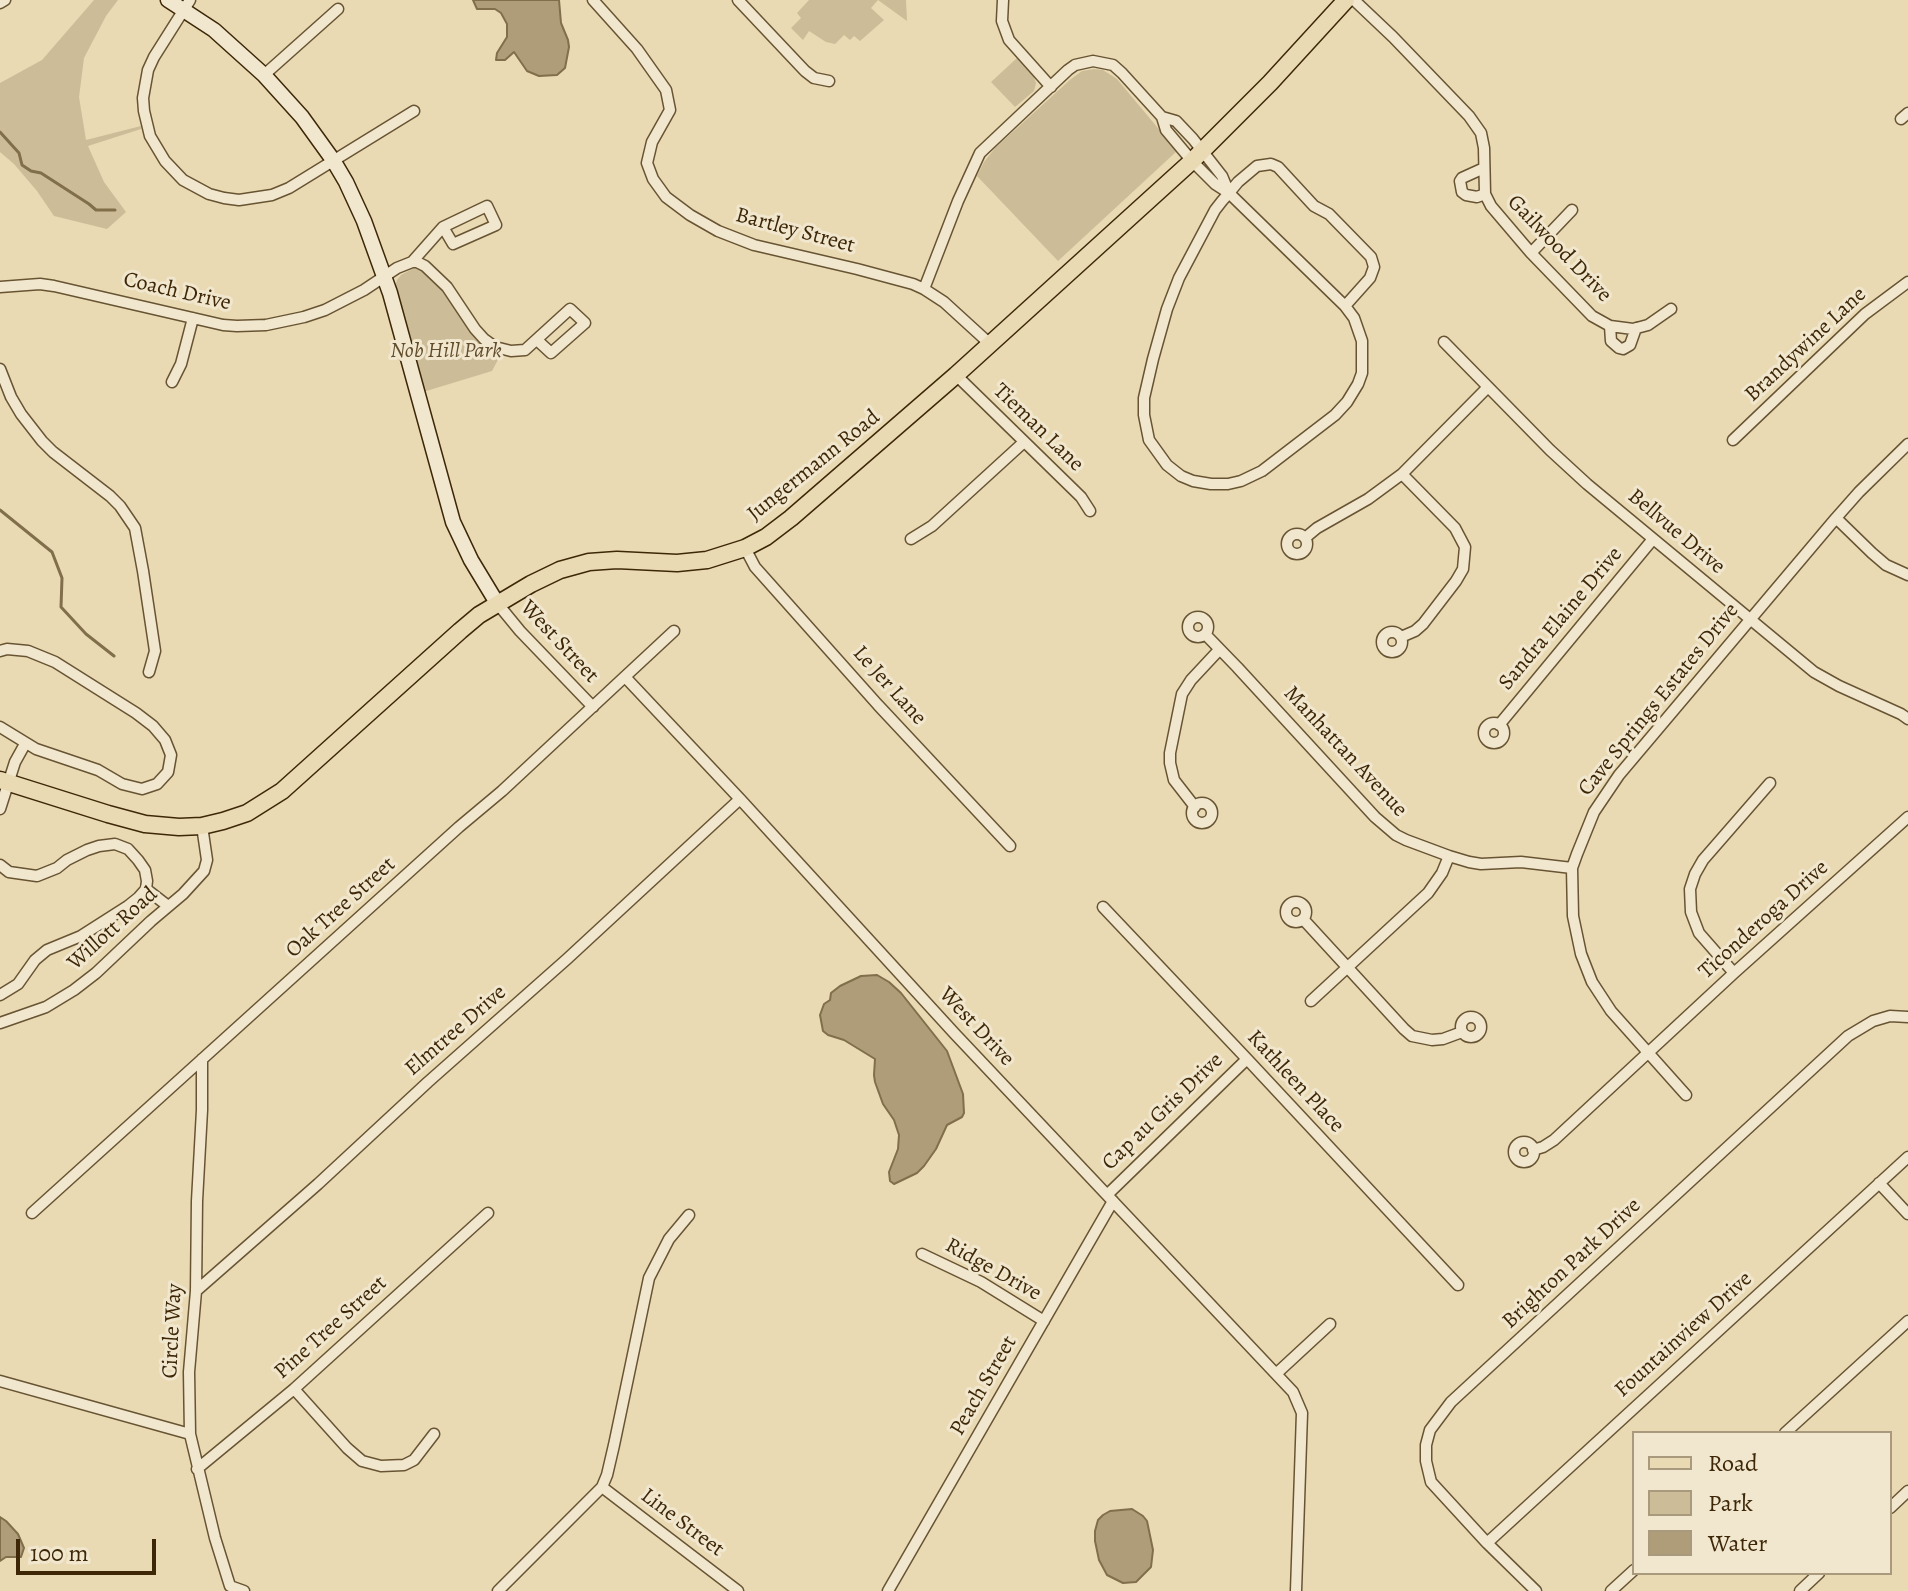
<!DOCTYPE html>
<style>
body{margin:0}
#map{position:relative;width:1908px;height:1591px;overflow:hidden;background:#e9dab4;font-family:Alegreya,serif}
canvas{display:block}
.legend{position:absolute;left:1632px;top:1431px;width:260px;height:144px;box-sizing:border-box;background:#f1e7ce;border:2px solid #a99a7e;margin:0;padding:10px 14px;list-style:none;font-size:24px;color:#3d2707}
.legend li{display:flex;align-items:center;gap:16px;height:40px}
.legend b{width:40px;border:2px solid #a99a7e}
.scale{position:absolute;left:16px;top:1539px;width:140px;height:36px;box-sizing:border-box;border:4px solid #3d2707;border-top:0;padding-left:10px;font-size:24px;line-height:28px;white-space:nowrap;color:#3d2707;-webkit-text-stroke:6px #f1e7ce;paint-order:stroke}
</style>
<div id="map">
<canvas width="1908" height="1591"></canvas>
<ul class="legend">
<li><b style="height:10px;background:#e9dab4"></b>Road</li>
<li><b style="height:22px;background:#ccbc97"></b>Park</li>
<li><b style="height:22px;background:#af9d79"></b>Water</li>
</ul>
<div class="scale">100 m</div>
</div>
<script>
const context = document.querySelector('canvas').getContext('2d');
context.lineJoin = 'round';
function fill(path, color) { context.fillStyle = color; context.fill(path, 'evenodd'); }
const toPath = rows => new Path2D(rows.map(r => 'M' + r).join(''));
function stroke(path, color, width, dash) { context.strokeStyle = color; context.lineWidth = width; context.lineCap = dash ? 'butt' : 'round'; context.setLineDash(dash || []); context.stroke(path); }
function label(font, color, halo, rows, align = 'center') {
  context.font = font + ' Alegreya,serif'; context.lineWidth = 6; context.setLineDash([]); context.textBaseline = 'middle'; context.strokeStyle = halo; context.fillStyle = color; for (const [text, x, y, turn = 0] of rows) {
    context.save(); context.translate(x, y); context.rotate((+turn || 0) * Math.PI / 180); context.textAlign = isNaN(turn) ? turn : align; if (halo) context.strokeText(text, 0, 0); context.fillText(text, 0, 0); context.restore();
  }
}
fill(toPath([
 [94,0,118,0,106,16,84,58,79,97,86,140,141,126,141,129,88,146,104,182,126,212,107,229,54,216,37,191,14,164,0,152,0,83,42,60],
 [809,0,906,0,907,21,878,0,871,8,884,20,860,41,854,36,850,40,844,35,835,44,826,42,809,31,803,40,791,28,801,18,797,13],
 [1017,58,1033,75,1036,83,1034,91,1015,107,991,82],
 [1094,69,1103,70,1117,79,1177,151,1058,261,977,176,984,162,995,148,1071,79,1082,71],
 [414,268,424,271,435,279,475,336,488,347,501,354,492,371,423,392,395,287,397,280,401,275]
]), '#ccbc97');
const water = toPath([
 [473,0,559,0,561,23,568,40,569,47,565,68,557,75,539,76,527,71,514,52,505,60,496,60,497,53,507,37,507,24,501,13,495,9,477,9,473,0],
 [877,975,889,982,901,993,947,1051,963,1094,964,1113,962,1117,947,1125,936,1149,924,1166,917,1173,894,1184,890,1181,889,1172,898,1149,899,1135,894,1120,883,1104,875,1082,874,1075,875,1059,844,1040,828,1035,823,1031,820,1015,824,1004,830,1000,831,993,840,986,861,976,877,975],
 [1132,1509,1143,1516,1147,1521,1153,1550,1151,1567,1136,1582,1123,1583,1107,1575,1099,1560,1095,1541,1095,1531,1098,1520,1103,1515,1110,1511,1132,1509],
 [0,1517,6,1521,18,1534,24,1548,21,1557,6,1557,0,1561,0,1517]
]);
fill(water, '#af9d79');
stroke(water, '#816e4b', 2);
stroke(toPath([
 [0,132,19,153,22,165,31,171,41,173,89,204,96,210,115,210],
 [0,510,52,552,62,578,61,607,86,634,114,656]
]), '#816e4b', 3);
const street = toPath([
 [190,0,154,57,148,70,143,98,144,111,150,136,165,161,183,180,209,194,224,198,239,200,272,195,289,188,414,111],
 [593,0,637,49,666,90,670,110,652,142,647,163,653,179,666,197,690,215,718,231,754,245,857,269,913,284,924,289,944,302,990,344],
 [738,0,805,71,814,78,829,81],
 [1003,0,1002,21,1009,40,1051,87],
 [1354,0,1393,37,1469,116,1481,133,1484,148,1485,194,1491,206,1531,253,1592,316,1610,326,1633,329,1648,325,1671,309],
 [0,3,5,0],
 [264,75,338,9],
 [1162,117,1176,121,1193,139,1222,176,1229,193],
 [1901,119,1908,113],
 [1484,168,1462,178,1460,181,1462,192,1466,195,1477,197,1485,194],
 [1531,253,1572,210],
 [412,262,417,262,425,266,447,287,475,329,484,339,495,347,511,351,525,350,570,309,585,323,551,353,537,340],
 [0,287,40,284,54,286,223,325,237,326,266,325,304,317,325,310,364,290,397,268,412,262,443,227,487,206,496,225,453,244,443,227],
 [924,289,958,201,980,153,1068,70,1075,65,1093,61,1113,65,1122,73,1162,117,1166,130,1192,161,1215,184,1229,193,1345,306,1354,318,1362,341,1362,373,1358,384,1347,402,1335,415,1262,471,1241,481,1228,484,1211,484,1193,481,1181,476,1167,465,1149,440,1144,415,1144,398,1153,359,1167,309,1179,278,1215,210,1222,201,1229,193,1238,182,1257,166,1271,164,1278,167,1314,206,1329,214,1371,257,1374,267,1370,278,1345,306],
 [1610,326,1611,341,1619,348,1623,349,1630,345,1636,328],
 [1444,342,1550,450,1587,484,1814,672,1839,686,1901,714,1908,719],
 [0,369,11,397,21,414,42,441,53,452,110,496,120,506,135,528,143,571,155,651,149,672],
 [956,375,1081,497,1090,511],
 [172,382,181,364,193,318],
 [1733,440,1865,314,1908,282],
 [1836,518,1872,553,1886,565,1908,575],
 '1287 544a10 10 0 1 1 20 0a10 10 0 1 1-20 0Z',
 [1305,538,1317,528,1368,499,1402,474,1488,387],
 [911,539,932,526,1024,442],
 [745,548,755,567,878,705,1010,846],
 [497,603,520,631,593,707],
 '1188 627a10 10 0 1 1 20 0a10 10 0 1 1-20 0Z',
 '1382 642a10 10 0 1 1 20 0a10 10 0 1 1-20 0Z',
 [1205,634,1237,667,1375,817,1396,835,1406,840,1449,856,1469,862,1481,864,1521,862,1572,868],
 [1401,637,1415,631,1423,624,1456,581,1463,569,1465,547,1455,528,1402,474],
 [0,651,7,649,28,651,55,662,136,713,153,726,165,740,171,755,168,772,157,784,142,789,122,784,98,770,36,749,0,727],
 [626,678,740,799,955,1034,1293,1392,1302,1413,1296,1591],
 '1484 733a10 10 0 1 1 20 0a10 10 0 1 1-20 0Z',
 [1499,725,1653,539],
 '1192 813a10 10 0 1 1 20 0a10 10 0 1 1-20 0Z',
 [1195,807,1174,780,1170,763,1170,753,1182,694,1191,680,1219,650],
 [0,809,15,762,25,744],
 [0,865,9,872,37,876,57,868,67,860,87,850,99,846,115,844,128,849,138,860,145,870,147,881,146,889,138,898,128,906,81,936,47,950,35,960,18,984,0,995],
 [146,889,168,906],
 '1286 912a10 10 0 1 1 20 0a10 10 0 1 1-20 0Z',
 [1103,907,1247,1059,1458,1285],
 [1303,919,1404,1029,1412,1036,1432,1040,1443,1039,1462,1032],
 [1734,973,1699,933,1691,912,1690,889,1695,874,1703,860,1770,783],
 [1311,1001,1428,893,1442,873,1449,856],
 '1461 1027a10 10 0 1 1 20 0a10 10 0 1 1-20 0Z',
 [0,1023,46,1007,74,990,96,973,151,921,183,894,204,871,207,860,202,826],
 [202,1059,202,1110,197,1201,196,1291,189,1372,190,1434,215,1538,230,1586,244,1591],
 [1686,1095,1611,1011,1592,982,1581,954,1573,916,1572,868,1577,854,1594,812,1619,775,1836,518,1859,492,1908,444],
 '1514 1152a10 10 0 1 1 20 0a10 10 0 1 1-20 0Z',
 [1533,1150,1543,1147,1554,1140,1734,973,1908,817],
 [1879,1183,1908,1214],
 [1107,1195,1247,1059],
 [32,1213,459,827,502,791,674,631],
 [922,1254,981,1282,1044,1321],
 [196,1291,318,1184,428,1082,567,959,740,799],
 [1277,1373,1330,1324],
 [0,1381,190,1434],
 [294,1389,347,1448,362,1461,381,1466,404,1465,414,1460,434,1434],
 [1785,1433,1908,1321],
 [197,1469,294,1389,488,1213],
 [602,1487,738,1591],
 [1890,1508,1908,1491],
 [1487,1543,1908,1157],
 [498,1591,602,1487,607,1475,614,1445,649,1278,669,1239,689,1215],
 [888,1591,1113,1201],
 [1536,1591,1487,1543,1431,1482,1426,1461,1426,1445,1430,1430,1451,1402,1848,1036,1873,1021,1890,1016,1908,1017],
 [1611,1591,1634,1570],
 [1800,1591,1819,1573]
]);
const secondary = toPath([
 [168,0,214,30,264,75,302,117,333,160,346,182,364,221,390,293,453,522,471,560,497,603]
]);
const primary = toPath([
 [0,780,108,814,145,824,179,827,202,826,223,821,247,813,282,791,460,631,479,615,531,584,560,570,589,562,617,560,677,563,707,560,745,548,766,537,791,518,956,375,1192,161,1270,83,1346,0]
]);
stroke(street, '#685432', 13);
stroke(secondary, '#3d2707', 17);
stroke(primary, '#3d2707', 19);
stroke(street, '#f1e7ce', 10);
stroke(secondary, '#f1e7ce', 14);
stroke(primary, '#e9dab4', 16);
label('22px', '#3d2707', '#f1e7ce', [
 ["Bartley Street",795,231,15],
 ["Gailwood Drive",1559,249,46],
 ["Coach Drive",177,292,13],
 ["Brandywine Lane",1806,345,-43],
 ["Tieman Lane",1038,428,44],
 ["Jungermann Road",814,466,-39],
 ["Bellvue Drive",1676,532,40],
 ["Sandra Elaine Drive",1561,619,-50],
 ["West Street",559,642,47],
 ["Le Jer Lane",889,686,48],
 ["Cave Springs Estates Drive",1659,700,-51],
 ["Manhattan Avenue",1345,752,47],
 ["Oak Tree Street",341,908,-42],
 ["Ticonderoga Drive",1764,920,-42],
 ["Willott Road",113,929,-42],
 ["West Drive",976,1027,47],
 ["Elmtree Drive",456,1031,-41],
 ["Kathleen Place",1295,1082,47],
 ["Cap au Gris Drive",1163,1112,-44],
 ["Brighton Park Drive",1572,1264,-43],
 ["Ridge Drive",993,1270,29],
 ["Pine Tree Street",331,1328,-42],
 ["Circle Way",173,1331,-87],
 ["Fountainview Drive",1684,1335,-42],
 ["Peach Street",984,1386,-60],
 ["Line Street",682,1523,37]
]);
label('italic 22px', '#614c2b', '#f1e7ce', [
 ["Nob Hill Park",446,352]
]);
</script>
